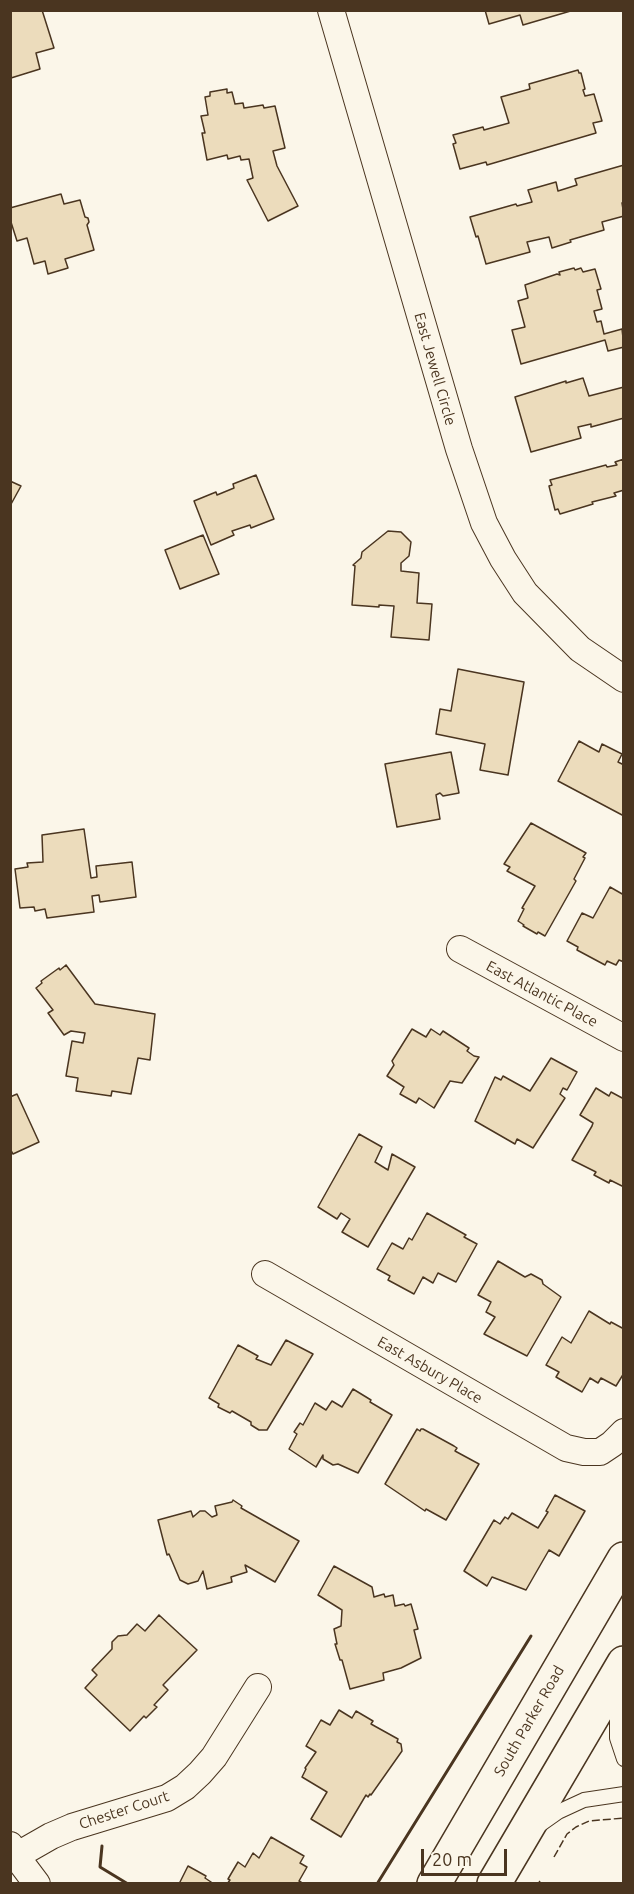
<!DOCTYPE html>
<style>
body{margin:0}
#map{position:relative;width:634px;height:1894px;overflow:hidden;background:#fbf6e9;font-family:Ubuntu,sans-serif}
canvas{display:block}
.frame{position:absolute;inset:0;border:12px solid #4a3520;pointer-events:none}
.scale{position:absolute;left:421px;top:1849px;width:86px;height:27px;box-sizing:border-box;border:3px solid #4a3520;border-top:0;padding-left:8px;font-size:18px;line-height:21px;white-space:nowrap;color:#4a3520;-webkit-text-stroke:4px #fbf6e9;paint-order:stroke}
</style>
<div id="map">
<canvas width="634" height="1894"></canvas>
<div class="frame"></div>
<div class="scale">20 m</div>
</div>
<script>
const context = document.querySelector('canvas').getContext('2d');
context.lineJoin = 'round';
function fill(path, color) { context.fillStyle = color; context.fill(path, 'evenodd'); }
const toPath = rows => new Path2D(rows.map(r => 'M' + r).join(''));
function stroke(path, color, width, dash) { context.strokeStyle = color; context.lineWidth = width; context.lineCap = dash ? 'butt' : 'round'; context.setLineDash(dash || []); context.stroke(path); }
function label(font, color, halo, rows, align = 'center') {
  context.font = font + ' Ubuntu,sans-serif'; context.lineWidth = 4.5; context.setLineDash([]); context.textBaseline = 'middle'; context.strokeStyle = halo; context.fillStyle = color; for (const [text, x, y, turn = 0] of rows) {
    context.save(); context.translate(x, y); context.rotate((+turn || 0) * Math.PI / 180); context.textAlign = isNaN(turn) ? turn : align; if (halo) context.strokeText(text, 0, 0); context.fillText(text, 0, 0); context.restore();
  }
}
const building = toPath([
 [10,10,42,10,54,48,36,53,40,69,11,78,10,10],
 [485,10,574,10,523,25,520,15,489,24,485,10],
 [578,70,579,73,581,73,585,89,583,90,585,96,594,94,602,121,593,123,596,133,487,165,486,162,460,169,453,144,456,143,453,135,483,127,484,130,509,123,501,97,530,89,529,84,578,70],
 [227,89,227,93,232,92,235,104,243,103,244,108,263,105,264,108,275,106,285,148,273,151,277,166,298,206,268,221,247,180,253,178,249,159,241,160,240,156,228,159,227,155,207,160,202,133,205,133,201,116,208,115,205,97,210,96,210,92,227,89],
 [624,165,624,202,622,203,624,216,602,222,604,230,570,240,571,242,552,248,549,237,527,242,530,252,486,264,478,236,476,237,470,217,516,204,517,206,532,202,528,190,556,182,558,191,577,185,575,179,624,165],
 [61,194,64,204,80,200,85,217,88,218,89,222,87,225,94,250,65,259,68,268,48,274,45,261,34,264,27,238,17,241,10,219,10,208,61,194],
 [574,268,575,270,581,268,583,272,595,269,601,289,597,290,602,309,594,311,597,322,601,321,604,334,622,329,624,347,608,351,605,340,521,364,512,330,525,327,518,301,528,298,525,285,557,274,560,275,559,272,574,268],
 [583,378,589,396,624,387,624,418,591,427,591,424,578,427,581,438,531,452,515,397,566,381,566,383,583,378],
 [624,459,624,490,614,493,616,496,592,502,593,504,560,514,558,509,555,510,549,486,552,485,550,480,606,465,607,467,617,465,615,462,624,459],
 [256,475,274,519,251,528,250,525,232,531,234,535,211,545,194,501,216,492,217,495,234,488,233,484,256,475],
 [10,481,21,486,10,506,10,481],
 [388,531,401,532,411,542,409,556,401,563,401,571,419,573,417,603,432,604,429,640,391,637,394,606,379,605,379,607,352,605,355,566,353,565,361,558,362,552,388,531],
 [203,535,219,574,180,589,165,550,203,535],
 [458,669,524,682,508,775,480,770,485,744,436,734,440,709,451,711,458,669],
 [579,741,599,752,602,744,622,754,618,762,624,765,624,816,558,781,579,741],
 [451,752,459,793,443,796,440,793,436,795,440,819,397,827,385,764,451,752],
 [531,823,586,853,583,857,585,858,574,879,576,881,545,936,538,932,537,934,523,926,524,925,518,921,524,909,522,908,535,886,507,871,510,867,504,864,531,823],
 [84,829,91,878,97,877,96,866,132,862,136,897,100,902,99,895,92,896,94,912,47,918,45,909,35,911,34,907,20,908,15,869,28,867,27,863,43,862,42,835,84,829],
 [610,887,624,895,624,962,619,960,616,965,607,961,605,965,577,950,578,947,567,941,582,913,593,918,610,887],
 [66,965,95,1004,155,1014,150,1060,138,1058,131,1094,112,1091,111,1096,76,1091,78,1078,66,1076,72,1041,83,1043,85,1033,71,1031,64,1035,48,1013,53,1010,36,988,42,983,41,981,59,968,60,970,66,965],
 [412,1029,426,1037,431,1029,440,1035,443,1031,469,1048,467,1051,474,1056,479,1057,462,1083,450,1081,434,1108,419,1098,416,1103,400,1094,404,1087,387,1076,394,1065,392,1061,412,1029],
 [551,1058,577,1072,567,1090,563,1088,560,1094,565,1098,533,1148,517,1139,515,1144,475,1121,495,1077,501,1080,503,1076,530,1091,551,1058],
 [596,1088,609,1096,611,1092,624,1099,624,1187,610,1180,609,1183,594,1175,596,1172,572,1160,592,1126,593,1123,580,1115,596,1088],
 [17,1094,39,1142,13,1154,10,1149,10,1097,17,1094],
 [359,1134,382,1147,375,1162,388,1170,392,1154,415,1167,368,1247,342,1232,350,1219,341,1213,337,1219,318,1207,359,1134],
 [427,1213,466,1235,464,1237,477,1244,456,1282,438,1273,433,1283,423,1277,414,1294,388,1280,390,1276,377,1269,392,1243,403,1249,409,1238,412,1240,427,1213],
 [498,1261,525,1277,531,1274,542,1280,543,1284,561,1297,527,1356,484,1334,495,1317,486,1312,491,1302,478,1295,498,1261],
 [589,1311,610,1324,611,1322,624,1329,624,1373,616,1386,601,1378,598,1383,590,1378,582,1392,556,1377,559,1372,546,1365,562,1337,571,1343,589,1311],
 [286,1340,313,1354,267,1430,259,1430,251,1425,251,1422,232,1411,230,1413,218,1407,219,1404,209,1398,238,1345,258,1356,256,1359,271,1365,286,1340],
 [353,1389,371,1400,370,1402,392,1415,358,1473,338,1464,333,1465,323,1459,323,1455,316,1467,289,1449,297,1434,294,1432,300,1423,303,1425,315,1403,326,1410,332,1401,342,1407,353,1389],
 [417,1429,420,1431,421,1429,423,1429,454,1446,457,1448,455,1451,479,1464,446,1520,426,1509,425,1511,385,1484,417,1429],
 [555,1495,585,1511,559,1556,549,1550,526,1590,492,1577,487,1586,464,1571,494,1520,500,1524,505,1517,508,1519,512,1513,538,1528,548,1512,546,1511,555,1495],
 [233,1500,242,1506,241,1508,299,1541,275,1582,245,1565,247,1572,231,1577,232,1582,207,1589,203,1571,198,1581,188,1584,180,1580,169,1554,167,1555,158,1520,191,1511,193,1517,200,1511,205,1511,212,1517,217,1515,215,1506,232,1502,233,1500],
 [334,1566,372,1587,374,1597,384,1594,385,1597,393,1595,395,1606,404,1604,405,1606,411,1604,418,1629,414,1630,421,1658,401,1668,383,1673,384,1680,350,1689,342,1660,340,1660,335,1644,337,1644,334,1629,341,1626,342,1610,318,1595,334,1566],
 [159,1615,197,1650,163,1685,168,1690,154,1705,157,1707,146,1718,144,1716,130,1731,85,1688,97,1675,92,1670,112,1649,112,1642,118,1636,127,1635,137,1624,145,1631,159,1615],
 [339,1710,352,1718,356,1711,373,1721,371,1724,398,1739,397,1742,401,1744,402,1751,371,1795,370,1794,368,1797,366,1795,341,1837,311,1819,327,1792,302,1777,306,1769,305,1768,316,1752,306,1746,321,1720,330,1725,339,1710],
 [271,1837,304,1856,300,1863,307,1867,299,1881,301,1882,300,1884,227,1884,230,1880,228,1879,238,1862,245,1867,253,1853,259,1858,271,1837],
 [188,1866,206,1876,205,1878,214,1884,179,1884,188,1866]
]);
fill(building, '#ecdcbc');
stroke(building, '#4a3520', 1.5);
const lane = toPath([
 [617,1693,617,1738,624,1759],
 [541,1824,558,1812,584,1800,624,1794]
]);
const street = toPath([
 [331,10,459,449,484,523,503,559,525,593,580,649,624,679],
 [460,949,624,1038],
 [265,1274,566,1448,584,1452,600,1452,612,1444,624,1432],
 [10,1845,16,1856,37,1884],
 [16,1856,51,1836,72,1827,167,1798,185,1787,200,1773,214,1757,258,1687]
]);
const primary = toPath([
 [434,1884,624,1559],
 [494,1884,624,1663]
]);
stroke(lane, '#4a3520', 16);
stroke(street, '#4a3520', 28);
stroke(primary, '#4a3520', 36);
stroke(lane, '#fbf6e9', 14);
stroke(street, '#fbf6e9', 26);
stroke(primary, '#fbf6e9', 33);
stroke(toPath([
 [554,1857,567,1834,576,1827,589,1821,624,1818],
 [538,1884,540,1881]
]), '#4a3520', 1.5, [8, 3]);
stroke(toPath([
 [102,1846,100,1867,128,1884],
 [377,1884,531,1636]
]), '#4a3520', 3);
label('15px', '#4a3520', '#fbf6e9', [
 ["East Jewell Circle",435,369,74],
 ["East Atlantic Place",542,994,28],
 ["East Asbury Place",430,1370,30],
 ["South Parker Road",529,1721,-60],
 ["Chester Court",124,1810,-18]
]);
</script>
